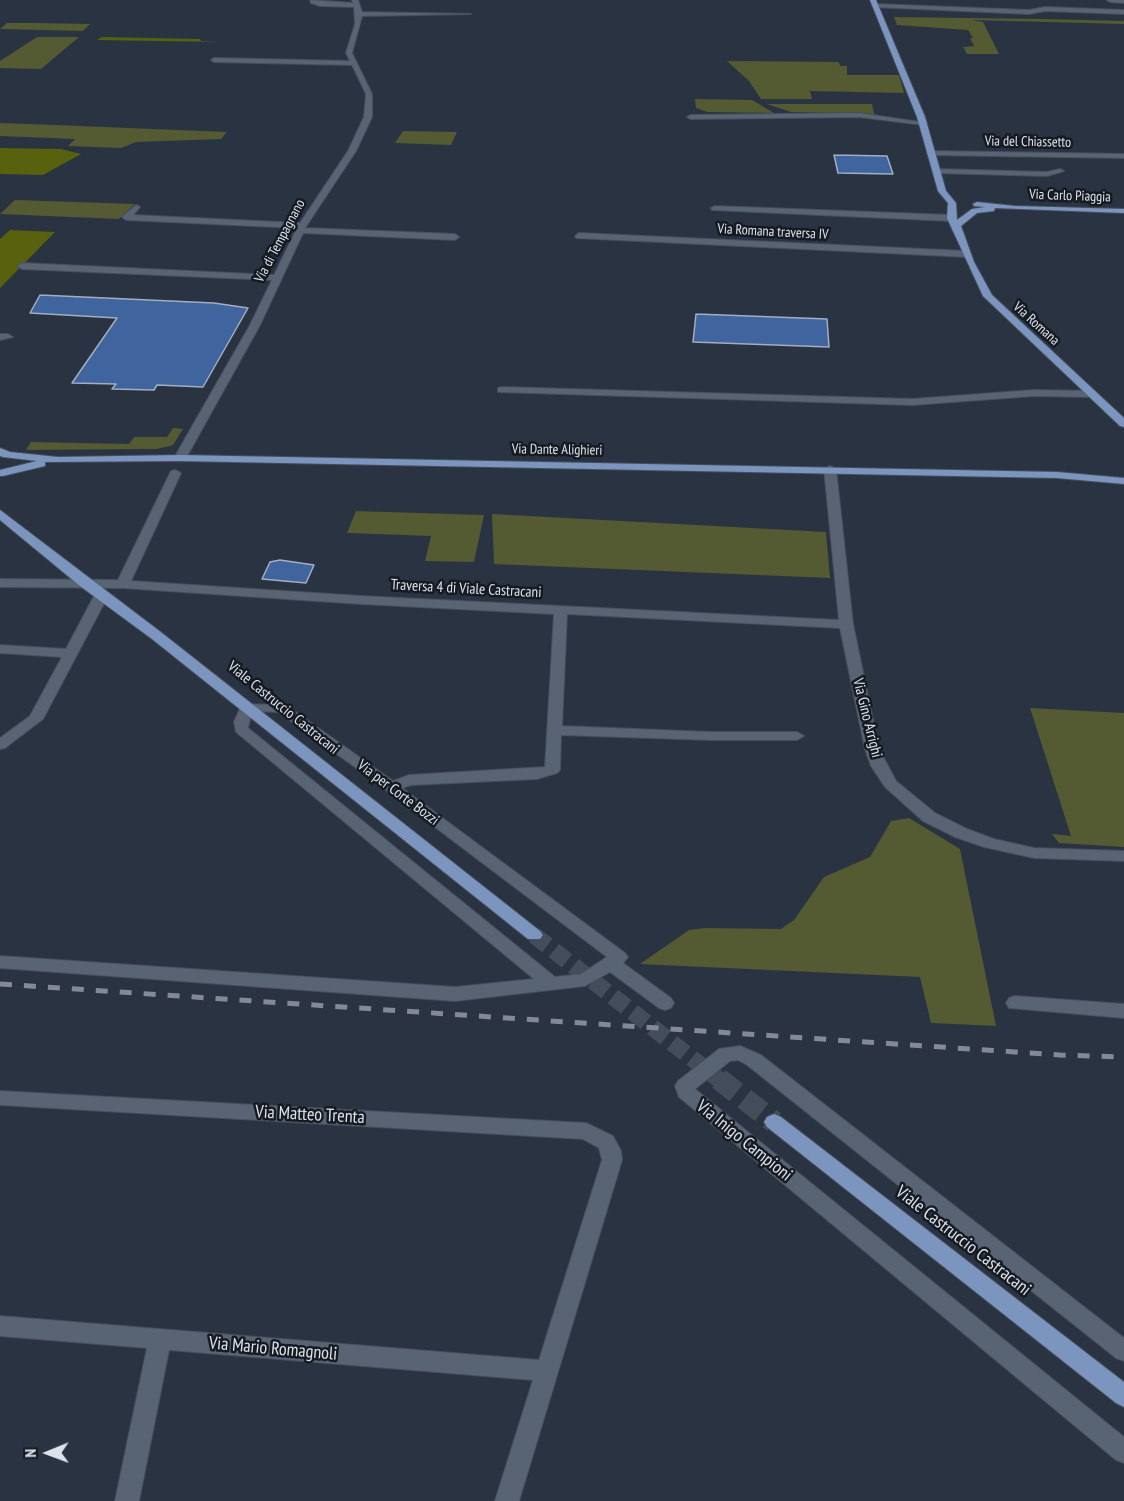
<!DOCTYPE html>
<style>
body{margin:0}
#map{position:relative;width:1124px;height:1501px;overflow:hidden;background:#293342;font-family:"PT Sans Narrow",sans-serif}
canvas{display:block}
.north{position:absolute;left:18px;top:1423px;width:60px;height:60px;-webkit-text-stroke:4px #161a21;paint-order:stroke;rotate:269deg;font-size:16px;font-weight:700;line-height:24px;text-align:center;color:#dce2ec}
.north::after{content:'';display:block;margin:auto;width:21px;height:27px;background:#dce2ec;clip-path:polygon(50% 0,100% 100%,50% 72%,0 100%)}
</style>
<div id="map">
<canvas width="1124" height="1501"></canvas>
<div class="north">N</div>
</div>
<script>
const context = document.querySelector('canvas').getContext('2d');
context.lineJoin = 'round';
function fill(path, color) { context.fillStyle = color; context.fill(path, 'evenodd'); }
const toPath = rows => new Path2D(rows.map(r => 'M' + r).join(''));
function stroke(path, color, width, dash) { context.strokeStyle = color; context.lineWidth = width; context.lineCap = dash ? 'butt' : 'round'; context.setLineDash(dash || []); context.stroke(path); }
function label(font, color, halo, rows, align = 'center') {
  context.font = font + ' "PT Sans Narrow",sans-serif'; context.lineWidth = 5; context.setLineDash([]); context.textBaseline = 'middle'; context.strokeStyle = halo; context.fillStyle = color; for (const [text, x, y, turn = 0] of rows) {
    context.save(); context.translate(x, y); context.rotate((+turn || 0) * Math.PI / 180); context.textAlign = isNaN(turn) ? turn : align; if (halo) context.strokeText(text, 0, 0); context.fillText(text, 0, 0); context.restore();
  }
}
fill(toPath([
 [894,17,1042,19,1124,21,1124,24,971,20,983,22,999,54,967,54,963,47,974,46,970,38,973,38,968,30,897,25],
 [7,23,36,23,90,24,83,31,0,29],
 [37,37,79,37,41,69,0,68,0,61],
 [727,61,839,62,840,66,847,66,847,75,899,75,904,93,810,91,812,99,761,99,749,81],
 [695,99,752,100,774,113,707,112,696,108],
 [767,104,872,104,874,114,791,112],
 [0,123,55,125,227,132,221,139,136,142,121,148,68,146,75,139,0,136],
 [403,131,457,132,451,145,395,143],
 [15,200,135,204,119,219,0,214],
 [173,428,183,429,173,445,157,449,26,450,31,442,129,444,134,437,167,437],
 [356,511,484,515,474,562,425,561,431,536,347,533],
 [492,514,826,532,830,578,494,564],
 [1030,708,1124,713,1124,847,1059,843,1052,834,1071,836],
 [909,818,960,849,996,1026,931,1023,920,977,640,964,689,930,705,928,781,929,794,920,824,877,870,857,891,821]
]), '#545a31');
fill(toPath([
 [102,37,200,39,201,41,220,42,97,40],
 [0,148,61,149,81,154,43,175,0,174],
 [10,230,55,232,0,288,0,239]
]), '#58610d');
const building = toPath([
 [834,155,887,156,893,174,838,173,834,155],
 [40,295,214,303,248,308,203,387,157,385,154,390,112,389,116,384,72,383,117,318,30,313,40,295],
 [696,314,827,319,829,347,693,342,696,314],
 [280,560,314,565,306,583,262,579,270,562,280,560]
]);
fill(building, '#40649d');
stroke(building, '#a3aec1', 1.5);
stroke(toPath([
 [534,935,721,1081]
]), '#444d5c', 17, [17, 8]);
stroke(toPath([
 [719,1079,774,1122]
]), '#444d5c', 22, [22, 10]);
const minor = toPath([
 [310,0,353,3,352,0,358,0,362,12,471,14,362,16,352,53,372,94,372,117,356,151,305,228,455,234,459,237,455,240,303,233,260,325,186,458,184,460,176,460,174,458,250,325,272,280,22,269,17,266,22,263,274,275,297,228,126,220,122,217,136,205,140,207,133,215,300,223,348,151,364,117,366,94,352,65,214,62,211,60,214,58,350,61,346,53,355,24,354,7,320,6,311,3,310,0],
 [1107,0,1124,0,1124,3,1110,2,1107,0],
 [875,4,1029,10,1045,7,1124,10,1124,14,1045,11,1029,14,873,7,875,4],
 [859,113,927,123,923,125,859,117,691,119,687,117,691,115,859,113],
 [931,151,1124,154,1124,158,928,155,927,153,931,151],
 [937,169,1047,172,1060,169,1064,171,1047,176,934,173,934,169,937,169],
 [715,206,951,215,955,218,951,221,712,210,711,208,715,206],
 [579,233,967,251,971,254,967,257,576,238,575,236,579,233],
 [0,334,8,334,13,337,0,340,0,334],
 [502,387,912,399,1034,390,1092,391,1097,394,1092,397,1034,396,912,405,498,392,498,388,502,387],
 [830,466,836,469,853,624,879,749,896,781,935,813,967,829,994,839,1034,848,1124,851,1124,861,1034,858,984,847,955,837,923,821,885,787,871,766,865,749,840,628,567,614,562,726,710,732,797,732,804,736,797,740,710,740,561,735,560,770,557,773,537,779,411,785,402,788,625,953,628,957,623,963,671,998,674,1003,671,1008,665,1010,659,1008,610,972,585,986,455,1001,0,968,0,956,455,987,534,979,236,732,234,722,242,704,286,705,393,781,409,775,545,767,554,614,361,604,123,588,0,587,0,579,118,580,171,471,175,470,181,473,131,581,361,596,839,620,824,469,830,466],
 [252,711,278,712,366,775,607,957,581,974,555,977,248,728,252,711],
 [101,592,108,596,43,719,5,748,0,749,0,738,30,716,62,657,0,653,0,645,66,649,94,596,101,592],
 [1015,996,1124,1004,1124,1018,1009,1008,1006,1003,1009,998,1015,996],
 [740,1046,761,1055,1124,1338,1124,1361,1116,1358,747,1065,738,1060,730,1061,695,1089,1124,1437,1124,1463,1116,1460,679,1097,675,1086,678,1081,719,1049,740,1046],
 [0,1091,586,1123,613,1136,621,1151,622,1160,519,1501,495,1501,533,1380,169,1350,139,1501,115,1501,147,1348,0,1336,0,1316,539,1360,602,1160,599,1148,583,1139,0,1105,0,1091]
]);
const major = toPath([
 [870,0,876,0,925,117,946,191,956,203,957,220,972,209,985,207,974,206,973,204,977,202,1015,206,1124,209,1124,213,995,208,994,211,977,213,961,226,974,262,992,295,1124,418,1124,427,1120,426,983,296,947,218,948,203,938,191,917,117,870,0],
 [0,448,10,452,58,457,180,455,1057,472,1124,478,1124,484,1057,478,180,461,45,462,45,466,3,476,0,476,0,470,37,461,3,457,0,456,0,448],
 [0,510,162,633,540,931,543,935,540,939,528,939,152,639,80,586,0,520,0,510],
 [774,1114,781,1117,1124,1382,1124,1407,1116,1403,767,1127,764,1122,767,1117,774,1114]
]);
stroke(minor, '#474e5b', 2);
stroke(major, '#474e5b', 2);
fill(minor, '#586373');
fill(major, '#7b95bf');
stroke(toPath([
 [0,984,1060,1055,1124,1057]
]), '#828a96', 5, [12, 12]);
label('14px', '#dce2ec', '#161a21', [
 ["Via del Chiassetto",1028,142,1],
 ["Via Carlo Piaggia",1070,196,2],
 ["Via Romana traversa IV",773,232,3],
 ["Via di Tempagnano",280,241,-62],
 ["Via Romana",1036,324,42],
 ["Via Dante Alighieri",557,450,1]
]);
label('15px', '#dce2ec', '#161a21', [
 ["Traversa 4 di Viale Castracani",466,589,3],
 ["Viale Castruccio Castracani",283,708,39],
 ["Via Gino Arrighi",867,718,76],
 ["Via per Corte Bozzi",398,793,37]
]);
label('18px', '#dce2ec', '#161a21', [
 ["Via Matteo Trenta",310,1115,3],
 ["Via Inigo Campioni",744,1141,39],
 ["Viale Castruccio Castracani",963,1241,38],
 ["Via Mario Romagnoli",273,1349,5]
]);
</script>
